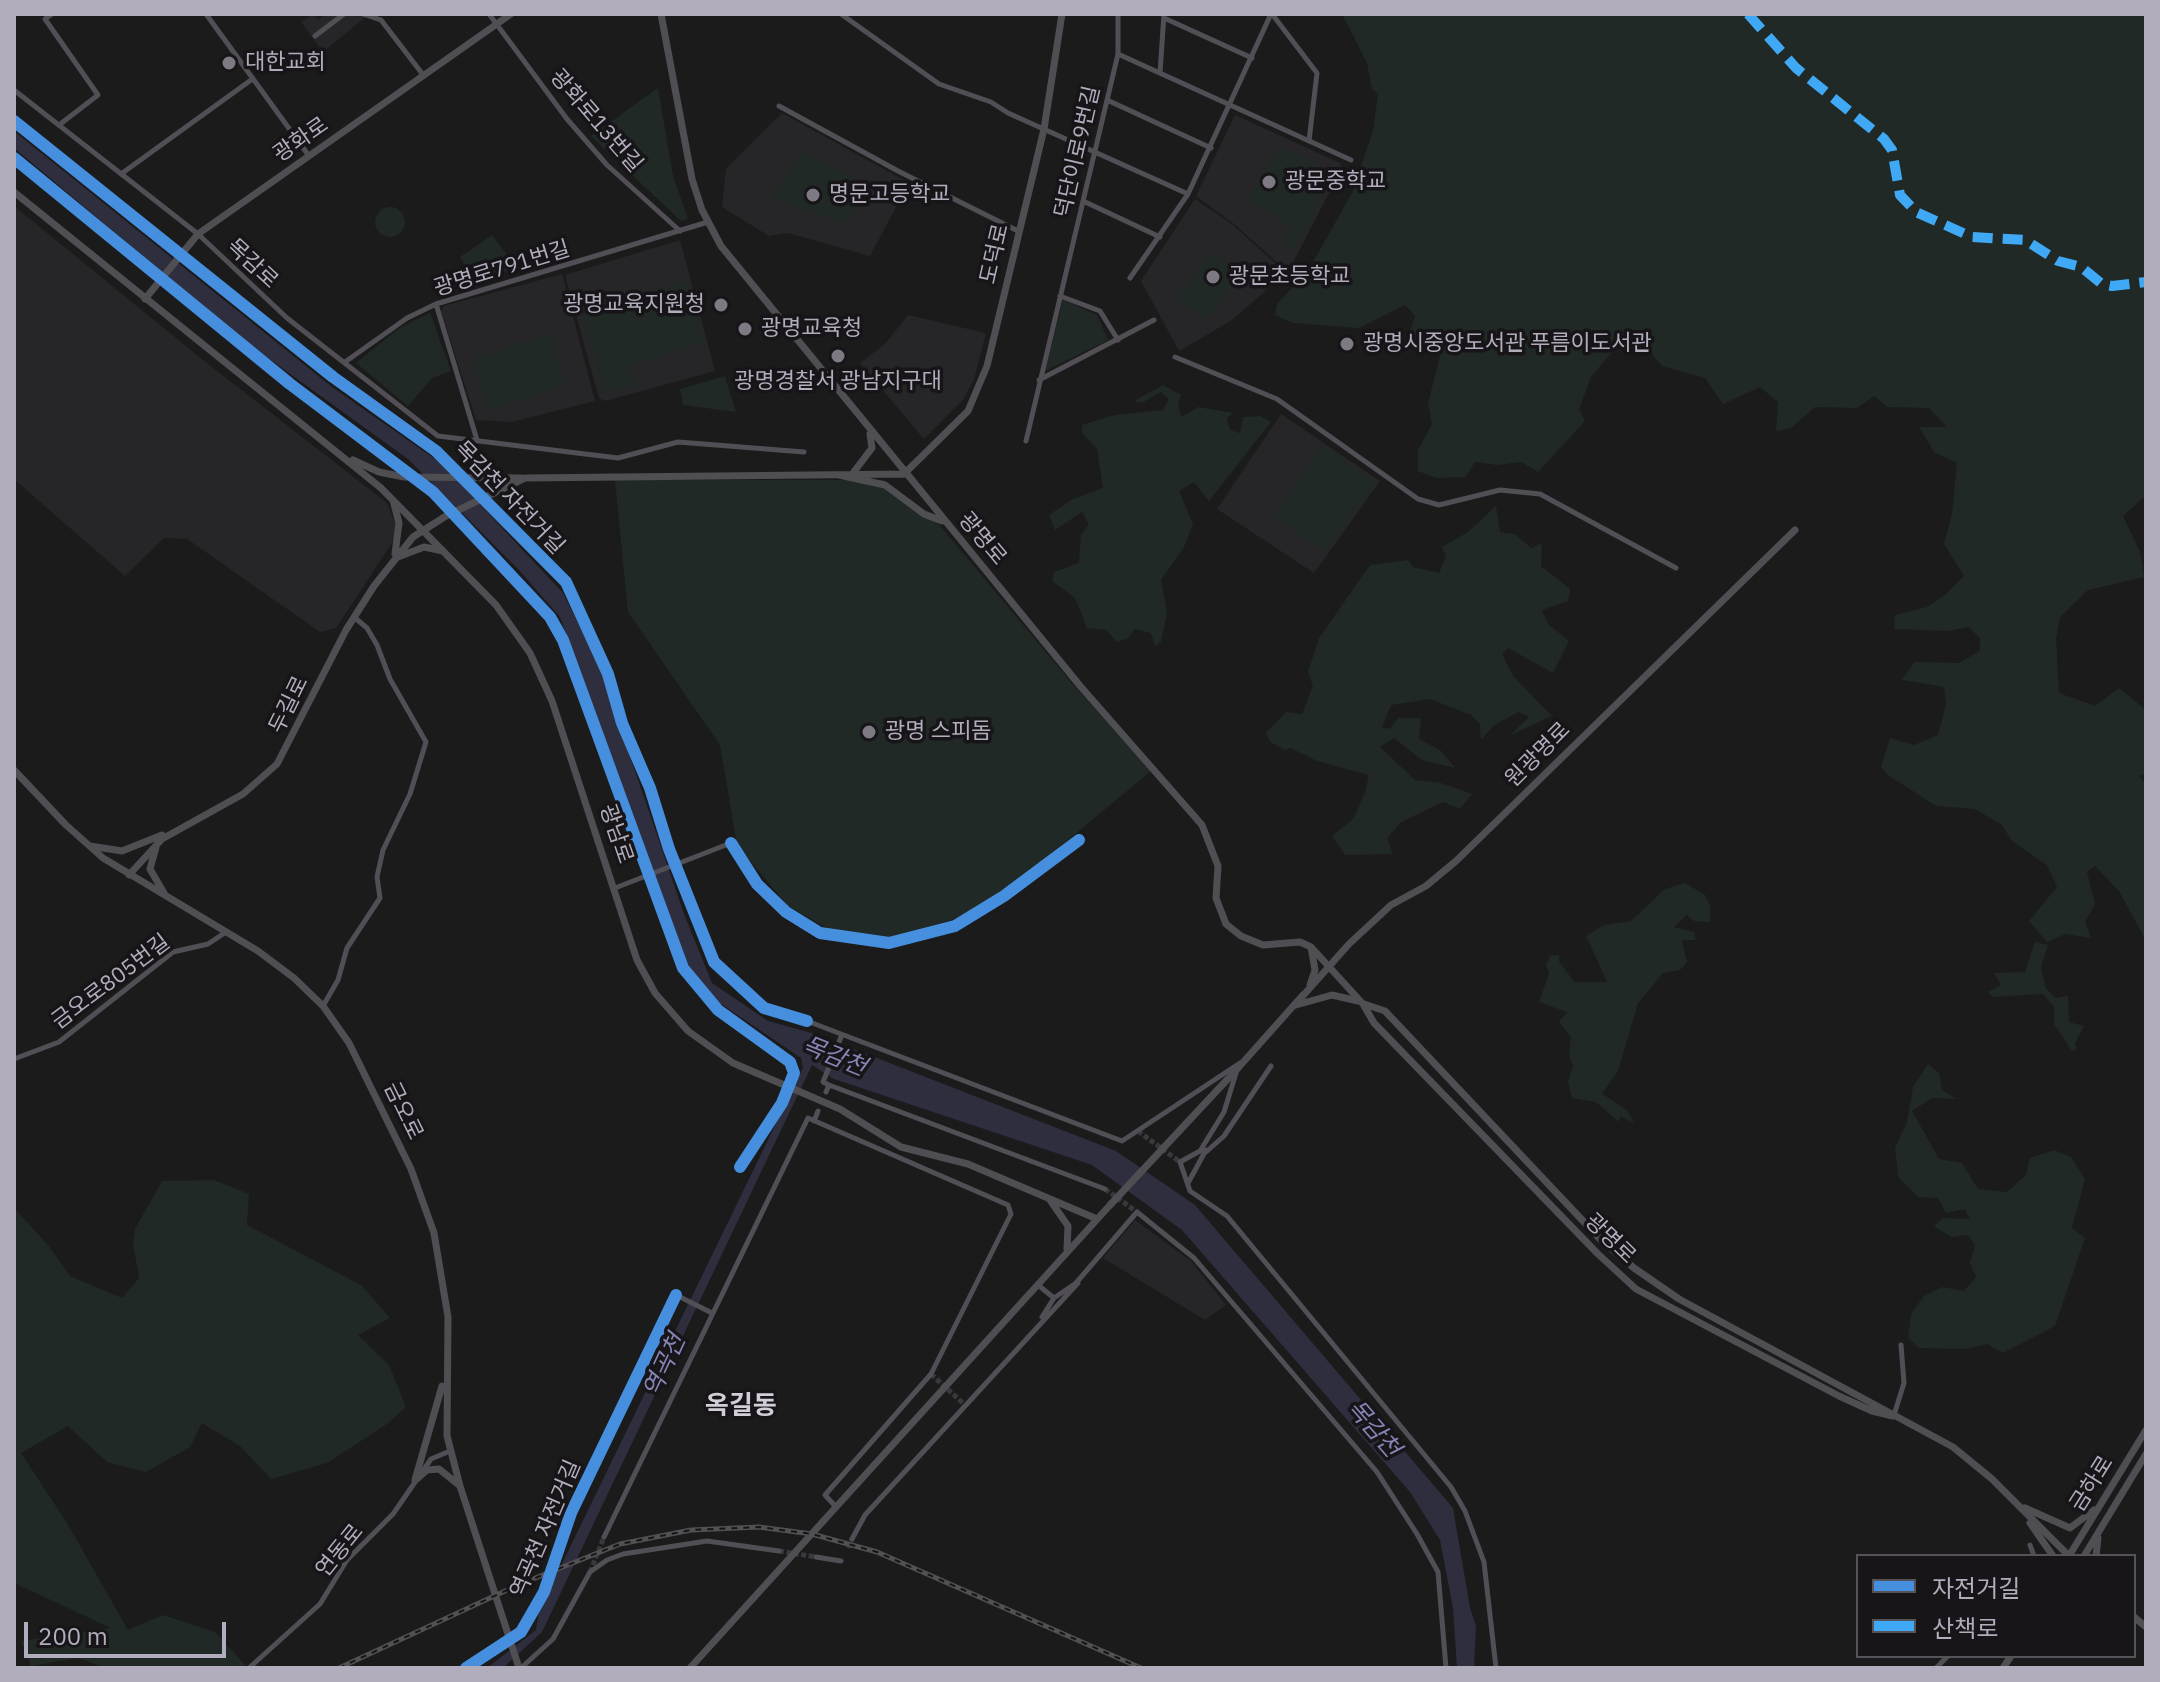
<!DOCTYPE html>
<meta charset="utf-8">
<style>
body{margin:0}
#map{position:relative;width:2160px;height:1682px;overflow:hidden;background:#1c1b1c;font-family:"IBM Plex Sans","Noto Sans KR",sans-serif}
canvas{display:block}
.frame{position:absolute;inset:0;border:16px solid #b1adbc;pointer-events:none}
.legend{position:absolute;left:1856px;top:1554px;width:280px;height:104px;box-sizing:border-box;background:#171518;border:2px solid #55525a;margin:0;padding:10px 14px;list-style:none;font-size:24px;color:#b1adbc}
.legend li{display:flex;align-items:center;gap:16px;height:40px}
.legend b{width:40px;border:2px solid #55525a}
.scale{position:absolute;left:24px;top:1622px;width:202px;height:36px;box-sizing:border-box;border:4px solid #b1adbc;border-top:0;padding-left:10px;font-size:24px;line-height:28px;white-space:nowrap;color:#b1adbc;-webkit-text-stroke:6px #171518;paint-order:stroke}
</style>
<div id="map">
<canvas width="2160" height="1682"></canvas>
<div class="frame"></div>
<ul class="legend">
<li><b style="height:10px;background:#468fdf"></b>자전거길</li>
<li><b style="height:10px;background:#3fa9f5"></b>산책로</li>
</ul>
<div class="scale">200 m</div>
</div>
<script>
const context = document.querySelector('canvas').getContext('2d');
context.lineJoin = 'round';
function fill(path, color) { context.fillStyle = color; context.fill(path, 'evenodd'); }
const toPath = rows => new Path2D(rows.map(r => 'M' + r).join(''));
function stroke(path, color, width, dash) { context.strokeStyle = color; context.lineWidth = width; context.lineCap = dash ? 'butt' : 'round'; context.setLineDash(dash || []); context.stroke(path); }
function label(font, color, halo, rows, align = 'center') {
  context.font = font + ' "IBM Plex Sans","Noto Sans KR",sans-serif'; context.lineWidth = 7; context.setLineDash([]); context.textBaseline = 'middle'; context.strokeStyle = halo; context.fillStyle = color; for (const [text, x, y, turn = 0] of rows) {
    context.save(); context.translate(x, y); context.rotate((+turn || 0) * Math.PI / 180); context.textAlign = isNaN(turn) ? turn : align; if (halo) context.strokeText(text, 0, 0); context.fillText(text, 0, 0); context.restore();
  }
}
fill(toPath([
 [313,14,318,20,326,14,369,14,323,52,301,22],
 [782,113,909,183,870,256,788,233,769,236,722,207,726,169],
 [1235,115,1340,163,1342,168,1288,272,1234,224,1196,196],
 [1195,199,1233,225,1286,273,1232,320,1179,351,1141,281],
 [14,206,203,360,387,503,397,527,392,543,336,628,320,632,187,539,164,538,125,576,14,479],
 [680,240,715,371,605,401,599,398,565,275],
 [562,274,595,401,512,422,476,420,441,311,444,306],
 [908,315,986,333,974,379,963,400,924,439,860,363,885,344],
 [1281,414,1380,481,1314,573,1217,509],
 [1135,1220,1191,1261,1226,1305,1205,1320,1103,1258]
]), '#262528');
fill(toPath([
 [1342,14,2146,14,2146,164,2142,167,2146,166,2146,495,2123,516,2140,552,2144,577,2088,590,2060,617,2056,638,2059,693,2095,706,2119,688,2146,710,2146,774,2139,776,2146,785,2146,941,2119,891,2095,866,2087,872,2095,904,2085,922,2091,938,2065,934,2047,942,2029,921,2057,887,2047,865,2012,841,2002,825,1975,809,1936,806,1888,775,1881,767,1890,738,1914,745,1938,735,1946,704,1944,687,1902,680,1914,662,1959,663,1980,651,1980,638,1969,627,1948,631,1894,629,1895,615,1927,607,1946,594,1964,576,1944,544,1952,514,1957,463,1934,452,1919,427,1947,427,1929,408,1887,407,1874,396,1857,408,1815,407,1791,428,1776,431,1778,402,1760,387,1723,404,1705,378,1662,366,1640,341,1618,345,1591,377,1579,409,1585,421,1538,472,1521,462,1497,465,1475,462,1465,477,1436,478,1418,471,1418,450,1432,424,1428,403,1444,341,1404,348,1415,316,1405,305,1359,328,1293,323,1275,315,1277,304,1308,271,1352,193,1373,131,1378,94,1372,89,1367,63],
 [658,88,673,176,688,219,681,221,591,136],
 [1279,147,1323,168,1326,190,1294,251,1281,244,1290,226,1247,201],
 [802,150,870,187,847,223,794,208,773,196],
 '375 222a15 15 0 1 1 30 0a15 15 0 1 1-30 0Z',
 [492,235,517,268,474,281,460,257],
 [1212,252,1242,276,1207,320,1177,297],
 [686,281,704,342,630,365,636,384,604,394,583,313],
 [1063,300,1097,315,1108,340,1045,371],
 [430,313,451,371,432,378,408,406,356,363,401,327],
 [546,335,553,338,565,386,488,410,473,363,475,357],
 [725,376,736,412,683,405,680,389],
 [1163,385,1181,395,1178,403,1181,417,1198,407,1233,413,1227,418,1230,430,1240,433,1243,417,1261,416,1271,422,1209,501,1194,482,1179,491,1193,524,1184,547,1161,580,1167,613,1161,642,1155,646,1151,633,1135,629,1128,638,1117,642,1106,630,1087,628,1075,598,1052,581,1054,572,1079,563,1081,535,1089,524,1082,512,1055,530,1049,515,1071,500,1103,488,1097,449,1082,433,1082,425,1115,415,1163,410,1169,399,1161,392,1142,403,1134,401],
 [1323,446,1376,482,1327,552,1275,518],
 [615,480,883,480,941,527,1075,687,1151,771,1005,892,952,920,887,938,836,933,788,906,737,845,720,745,628,612],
 [1496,506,1500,532,1515,534,1531,548,1542,543,1541,566,1570,589,1568,601,1542,610,1548,624,1569,641,1553,673,1508,648,1502,654,1513,676,1552,716,1509,736,1529,717,1519,712,1494,725,1481,740,1480,724,1471,715,1430,699,1391,705,1382,727,1390,729,1398,718,1421,718,1419,739,1441,751,1455,768,1422,760,1394,738,1380,747,1415,780,1441,783,1472,794,1460,809,1443,802,1401,822,1387,838,1393,854,1345,855,1332,836,1353,819,1365,793,1369,775,1317,761,1291,748,1285,750,1270,742,1266,733,1286,712,1302,714,1313,686,1308,672,1319,638,1370,565,1408,560,1413,567,1439,573,1446,557,1442,547,1468,532],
 [1685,883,1705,895,1710,905,1710,922,1694,921,1687,915,1674,927,1694,932,1696,940,1682,940,1687,962,1680,970,1663,973,1638,1003,1618,1071,1602,1094,1627,1110,1634,1123,1620,1116,1619,1122,1596,1102,1572,1098,1568,1082,1573,1066,1569,1054,1571,1037,1559,1022,1567,1012,1539,1002,1549,973,1546,965,1550,956,1559,955,1559,961,1574,982,1607,982,1586,936,1604,925,1631,921,1665,889],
 [2035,942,2048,945,2041,967,2046,989,2056,998,2068,996,2069,1022,2084,1026,2075,1043,2077,1049,2072,1051,2054,1024,2054,1007,2043,994,1993,997,1988,992,2001,985,1994,973,2025,972],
 [1928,1064,1939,1073,1942,1090,1957,1099,1932,1098,1912,1111,1939,1159,1962,1163,1978,1189,2007,1192,2026,1175,2030,1158,2054,1150,2071,1157,2085,1179,2072,1228,2085,1238,2055,1326,2003,1353,1987,1344,1966,1349,1919,1348,1908,1337,1911,1314,1924,1296,1942,1287,1964,1291,1976,1277,1970,1263,1975,1245,1968,1235,1951,1237,1934,1226,1943,1218,1970,1219,1965,1209,1946,1213,1938,1198,1918,1197,1898,1177,1895,1148,1907,1122,1913,1087],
 [214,1180,249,1194,247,1225,361,1285,390,1318,358,1335,389,1365,406,1407,387,1424,327,1463,271,1479,240,1446,202,1423,190,1447,146,1472,107,1462,68,1426,21,1453,67,1523,128,1630,163,1615,215,1632,245,1665,241,1668,106,1668,78,1658,31,1666,21,1641,111,1628,14,1583,14,1208,48,1245,70,1276,122,1298,139,1278,133,1243,135,1229,162,1181]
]), '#212926');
fill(toPath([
 [14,131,332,387,442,464,563,593,598,663,684,914,712,983,768,1021,815,1034,1116,1151,1195,1205,1453,1508,1470,1608,1476,1626,1474,1668,1457,1668,1453,1608,1440,1540,1410,1492,1182,1230,1092,1165,834,1079,812,1065,542,1632,504,1667,487,1668,536,1630,539,1611,803,1068,801,1058,708,995,684,958,560,617,519,570,408,459,246,342,14,148]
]), '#2e2e3e');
stroke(toPath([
 [1138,1131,1180,1162],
 [1105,1189,1137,1212],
 [931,1374,965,1405],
 [848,1548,852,1539],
 [779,1551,816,1557],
 [590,1572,604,1537]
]), '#3a383c', 5, [5, 2.5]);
stroke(toPath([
 [52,14,45,19,98,95,59,125],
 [206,14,309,156],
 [363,14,381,20,424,76],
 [489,14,567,119,607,165,680,231],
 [841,14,939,84,991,102,1008,113,1188,194],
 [1272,14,1317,73,1309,141],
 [1164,18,1252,58],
 [315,36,344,14],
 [1118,54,1351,160],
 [1160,73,1164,14],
 [14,90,198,234,287,318,438,436,618,458,678,442,804,452],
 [1107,100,1211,148],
 [779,106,898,171,1018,231],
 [121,174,251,80],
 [1083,201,1160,237],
 [1130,278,1188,194,1271,14],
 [1060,296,1100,311,1118,340],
 [436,304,477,440],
 [1175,357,1277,399,1418,499,1439,505,1500,490,1540,494,1676,568],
 [345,362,407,318,436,304,708,222],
 [1039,380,1154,320],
 [1026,441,1118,54,1118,14],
 [615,888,731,843],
 [323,1006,338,980,347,948,380,898,377,877,383,850,410,794,426,742,390,679,377,645,367,628,354,617],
 [807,1021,1122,1141,1240,1063],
 [14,1059,59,1042,173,952,208,944,226,932],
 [1236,1073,1224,1112,1200,1151,1180,1162,1190,1191,1227,1216,1451,1487,1465,1511,1484,1562,1496,1668],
 [829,1085,1105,1189],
 [826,1092,829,1085,823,1082,841,1037],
 [814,1121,818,1111],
 [1206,1152,1224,1136,1271,1066],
 [1188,1183,1206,1150],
 [1038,1285,1054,1298,1076,1283,1137,1212,1194,1258,1377,1472,1417,1534,1438,1572,1446,1668],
 [676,1295,712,1313],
 [1042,1317,1054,1298],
 [1894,1415,1904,1383,1901,1345],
 [604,1537,808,1118,1008,1205,1011,1214,931,1374,825,1495,836,1507],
 [852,1539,865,1515,1078,1283],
 [2030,1545,2034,1556],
 [816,1557,841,1561],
 [249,1668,320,1604,347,1560,393,1514,431,1459,450,1451],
 [521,1668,553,1639,590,1572,607,1560,623,1554,707,1541,779,1551],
 [1936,1668,1948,1656]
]), '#514f55', 5);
stroke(toPath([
 [661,14,692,179,702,210,721,246,1081,687,1202,825,1218,866,1216,898,1226,924,1241,936,1263,945,1300,942,1311,947,1363,1004,1374,1023,1598,1254,1636,1289,1839,1396,1872,1411,1893,1416],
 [14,192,381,488,496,605,530,653,552,701,637,960,655,993,688,1031,733,1063,840,1109,901,1147,968,1164,1097,1219],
 [145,299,198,234,511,14],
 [353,460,379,472,404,477,521,478],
 [853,473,872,448,870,434],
 [904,474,968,411,987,366,1044,129,1062,14],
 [839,475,885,485,924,514,942,521],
 [393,500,399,523,395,554],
 [398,557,424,547,443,551],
 [14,770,66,825,103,858,258,951,294,978,323,1006,349,1043,411,1169,434,1233,448,1317,447,1436,460,1486,519,1668],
 [90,846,122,851,162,835],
 [156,847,150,869,164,893],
 [129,875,162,839,243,794,277,764,346,630,374,586,413,537,446,516,525,478,904,474],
 [1310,985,1315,970,1311,947],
 [1301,998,1349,944,1391,905,1426,886,1456,861,1795,530],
 [1364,1004,1385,1011,1601,1240,1634,1268,1679,1299,1953,1447,1992,1479,2069,1556],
 [1296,1005,1332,995,1358,1001],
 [1238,1068,1303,995],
 [1050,1200,1068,1226,1067,1249],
 [417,1479,427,1470,439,1469,459,1485],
 [415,1480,442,1386],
 [2025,1508,2070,1528,2094,1510],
 [2030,1523,2053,1556],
 [2069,1556,2146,1430],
 [2084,1556,2146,1454],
 [2096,1556,2098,1538],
 [2134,1617,2146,1627],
 [690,1668,1111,1204],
 [2003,1668,2011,1656]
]), '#4f4e53', 7);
const rail = toPath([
 [339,1668,518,1585,620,1544,691,1530,759,1527,812,1534,877,1552,1141,1668]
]);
stroke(rail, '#525053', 5);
stroke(rail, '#171518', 2, [6]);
stroke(toPath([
 [1111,1204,1238,1068]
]), '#4f4e53', 7);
stroke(toPath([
 [1748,14,1796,68,1884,139,1892,150,1900,195,1916,212,1972,237,2025,240,2058,261,2081,267,2102,284,2112,286,2146,282]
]), '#3fa9f5', 10, [20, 10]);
stroke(toPath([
 [14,121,333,377,436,451,566,582,608,674,622,723,650,788,669,849,714,962,764,1008,807,1021],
 [14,158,290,384,433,492,550,617,563,640,683,968,718,1010,790,1062,794,1073,782,1103,740,1167],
 [731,843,757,884,786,912,820,933,889,943,955,926,1004,896,1079,840],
 [466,1668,521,1632,544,1592,571,1513,676,1295]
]), '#468fdf', 12);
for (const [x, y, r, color] of [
 [229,63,8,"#7d7a84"],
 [1269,182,8,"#7d7a84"],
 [813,195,8,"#7d7a84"],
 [1213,277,8,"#7d7a84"],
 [721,305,8,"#7d7a84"],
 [745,329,8,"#7d7a84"],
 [1347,344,8,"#7d7a84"],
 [838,356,8,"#7d7a84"],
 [869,732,8,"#7d7a84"]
]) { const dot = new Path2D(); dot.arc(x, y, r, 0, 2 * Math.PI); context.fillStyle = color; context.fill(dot); stroke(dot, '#171518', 3); }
label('22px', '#b1adbc', '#171518', [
 ["대한교회",245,63],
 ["광문중학교",1285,182],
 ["명문고등학교",829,195],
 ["광문초등학교",1229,277],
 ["광명교육지원청",705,305,"right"],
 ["광명교육청",761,329],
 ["광명시중앙도서관 푸름이도서관",1363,344],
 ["광명경찰서 광남지구대",838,382,"center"],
 ["광명 스피돔",885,732]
], 'left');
label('22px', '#b1adbc', '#171518', [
 ["광화로13번길",596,121,49],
 ["광화로",301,140,-35],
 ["덕단이로9번길",1078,152,-77],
 ["도덕로",995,254,-77],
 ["목감로",252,264,43],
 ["광명로791번길",502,269,-17],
 ["목감천 자전거길",509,498,46],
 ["광명로",982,539,50],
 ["두길로",289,705,-64],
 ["원광명로",1538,755,-45],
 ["광남로",616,834,71],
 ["금오로805번길",111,982,-37],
 ["금오로",403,1111,64],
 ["광명로",1610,1239,44],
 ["금하로",2092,1484,-58],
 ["역곡천 자전거길",546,1529,-67],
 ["연동로",340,1551,-51]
]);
label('italic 24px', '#8686b6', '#171518', [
 ["목감천",834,1057,22],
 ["역곡천",665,1366,-65],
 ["목감천",1373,1429,49]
]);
label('bold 26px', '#d1ced8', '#171518', [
 ["옥길동",741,1406]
]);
</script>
